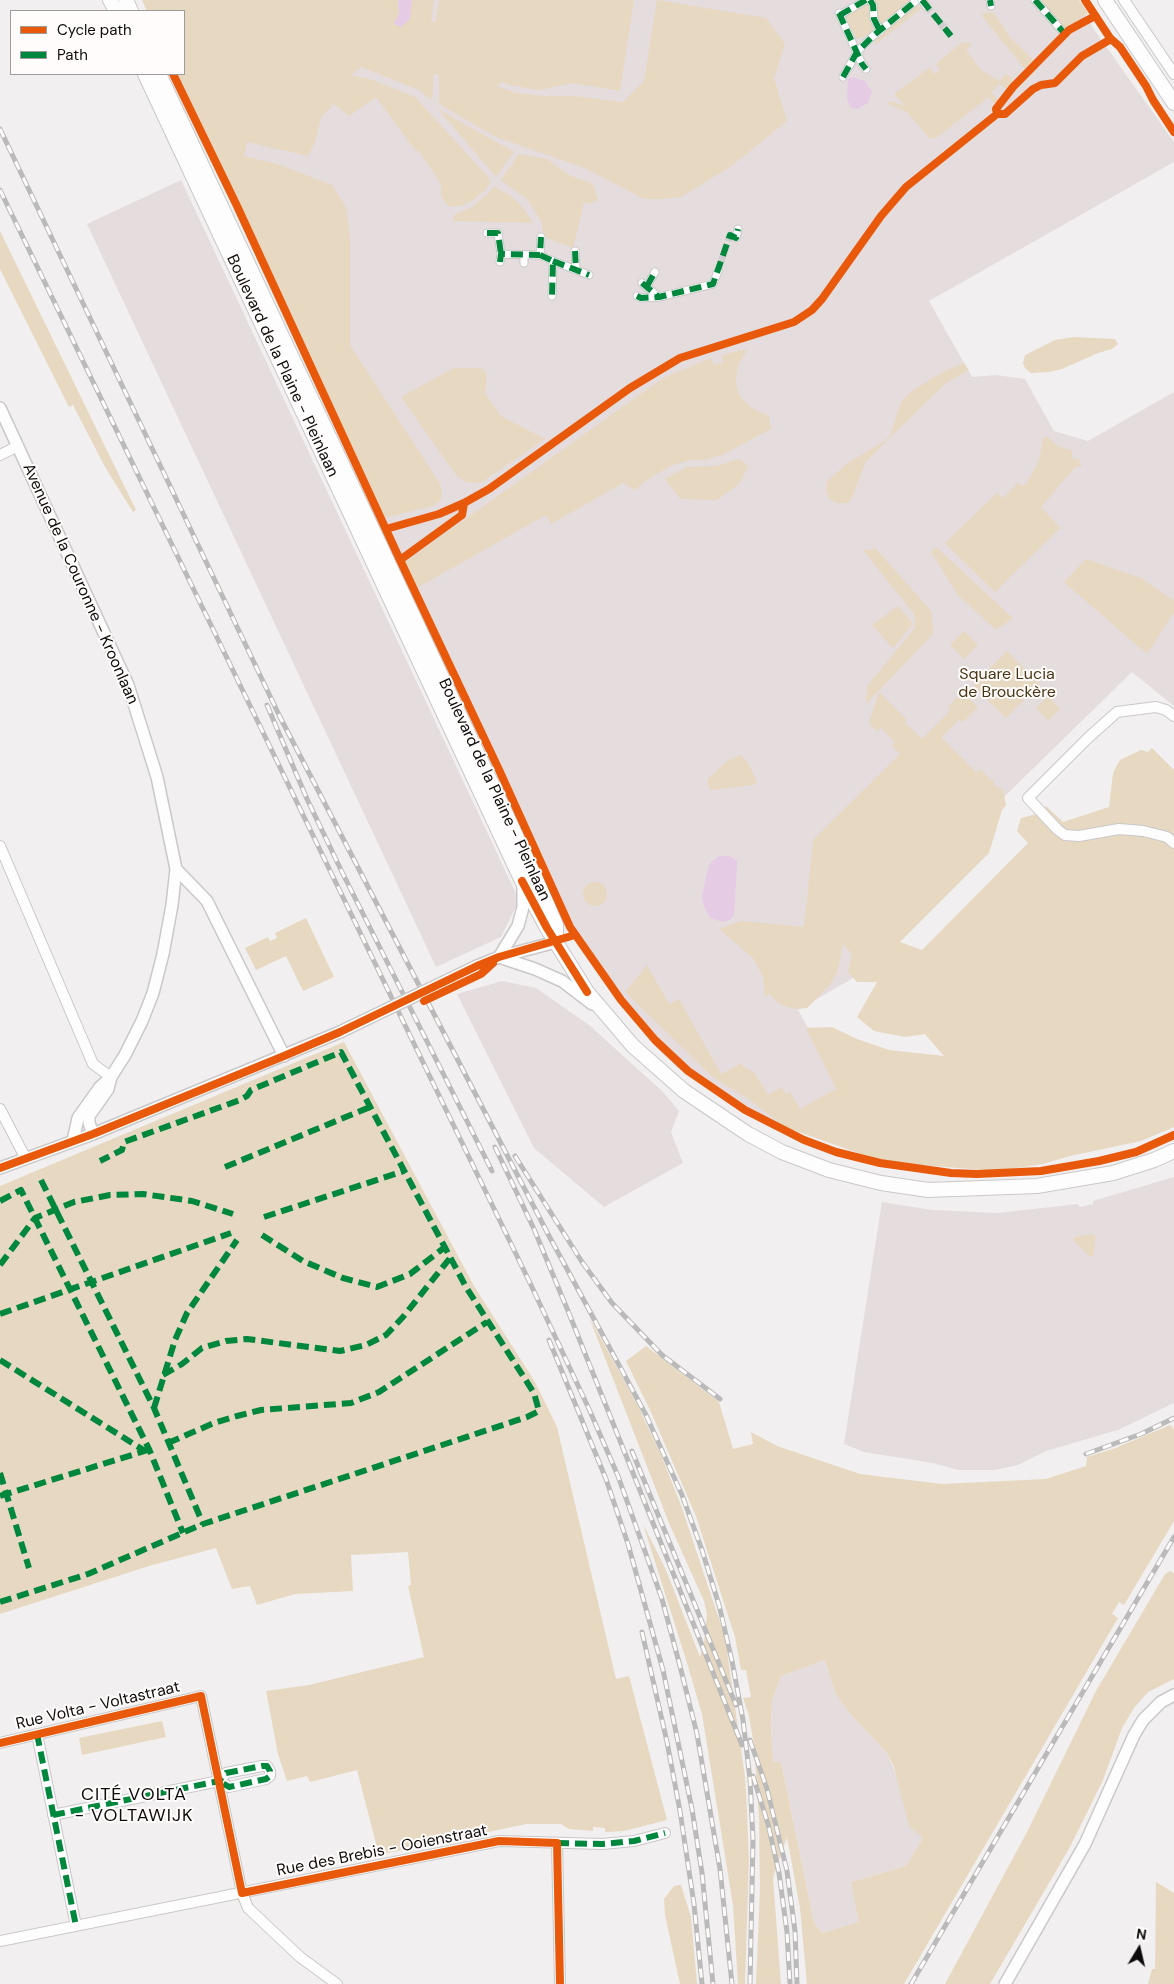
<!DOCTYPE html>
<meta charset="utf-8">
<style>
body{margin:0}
#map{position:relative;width:1174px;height:1984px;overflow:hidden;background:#f1efef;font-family:"DM Sans",sans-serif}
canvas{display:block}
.legend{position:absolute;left:10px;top:10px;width:175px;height:65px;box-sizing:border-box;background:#fffcfb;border:1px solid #9e9c9b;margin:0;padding:6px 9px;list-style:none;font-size:15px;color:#0d0b0b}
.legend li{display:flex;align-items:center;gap:10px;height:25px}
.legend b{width:25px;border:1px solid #9e9c9b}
.north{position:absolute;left:1114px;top:1924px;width:50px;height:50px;-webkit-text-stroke:4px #fffcfb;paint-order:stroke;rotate:9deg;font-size:14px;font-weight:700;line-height:20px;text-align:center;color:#0d0b0b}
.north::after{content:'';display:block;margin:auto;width:18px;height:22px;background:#0d0b0b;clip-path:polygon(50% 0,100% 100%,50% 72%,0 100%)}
</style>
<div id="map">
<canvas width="1174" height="1984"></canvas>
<ul class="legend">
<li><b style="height:6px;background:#e8590c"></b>Cycle path</li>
<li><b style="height:6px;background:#00873e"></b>Path</li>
</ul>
<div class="north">N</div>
</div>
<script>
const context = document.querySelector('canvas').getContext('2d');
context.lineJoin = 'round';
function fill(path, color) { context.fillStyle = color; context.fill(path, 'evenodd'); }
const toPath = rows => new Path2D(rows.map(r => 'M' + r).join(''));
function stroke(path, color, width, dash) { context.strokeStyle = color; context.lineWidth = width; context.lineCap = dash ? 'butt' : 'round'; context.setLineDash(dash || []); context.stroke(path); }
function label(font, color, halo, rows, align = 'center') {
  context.font = font + ' "DM Sans",sans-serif'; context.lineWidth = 4; context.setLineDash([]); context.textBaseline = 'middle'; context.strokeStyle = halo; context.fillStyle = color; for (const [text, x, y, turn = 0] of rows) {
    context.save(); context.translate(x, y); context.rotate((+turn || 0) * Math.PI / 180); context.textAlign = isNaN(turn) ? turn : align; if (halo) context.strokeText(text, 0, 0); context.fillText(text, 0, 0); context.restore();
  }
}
fill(toPath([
 [142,0,1077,0,1095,31,1174,142,1174,162,929,301,972,377,996,375,1025,379,1054,431,1088,441,1174,392,1174,706,1132,672,968,832,874,966,798,1010,848,1099,790,1132,764,1119,706,1081,671,1052,638,1020,598,967,570,924,549,872,177,74,184,74,184,11],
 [181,180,519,900,501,937,436,967,87,224],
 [502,981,536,988,589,1025,662,1091,679,1111,671,1132,683,1163,604,1207,534,1148,457,994],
 [1174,1177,1174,1403,1118,1430,1046,1451,1018,1465,995,1470,958,1470,933,1463,864,1452,844,1444,882,1202,932,1210,997,1213,1078,1204,1080,1207,1093,1204,1093,1201],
 [825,1660,836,1695,853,1717,887,1753,923,1838,906,1866,851,1882,860,1922,822,1933,814,1923,781,1762,773,1762,771,1727,772,1700,781,1676]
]), '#e5dddd');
fill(toPath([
 [142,0,398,0,399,13,394,23,407,22,410,18,412,0,434,0,431,21,435,23,439,0,634,0,620,91,572,83,540,90,510,85,503,82,496,86,516,93,543,96,574,96,623,102,644,81,657,0,766,18,785,44,774,78,787,121,730,167,681,197,663,199,644,199,585,168,496,137,439,104,439,76,434,73,432,100,419,90,361,67,351,75,373,80,415,97,489,178,490,183,486,189,472,201,463,205,449,207,441,196,441,184,419,151,415,150,376,97,349,116,332,103,331,107,321,117,315,142,308,156,247,142,244,156,280,165,332,185,346,207,350,237,350,345,440,484,442,493,441,500,433,506,383,518,176,74,184,74,184,11,147,11],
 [874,0,912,0,882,25,878,18],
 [1040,0,1079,0,1088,13,1064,29],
 [867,1,870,5,871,21,874,31,871,34,857,39,843,15],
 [916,5,922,8,875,45,876,38],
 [988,12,994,13,1010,37,1033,60,1025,69,981,15],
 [965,42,972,44,966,50,981,70,1000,81,1005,74,1011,77,1013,82,1007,89,999,84,991,93,999,100,994,104,989,97,936,138,930,139,907,112,888,104,889,101,906,106,894,94,929,68,934,74,940,70,936,64,960,44],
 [438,109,514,152,496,177],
 [519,154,547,159,569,175,593,184,598,200,590,204,584,202,573,248,544,237,541,221,528,200,501,180],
 [495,187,512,197,522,206,533,223,453,221,454,215,474,206],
 [0,231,136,510,133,512,105,467,73,405,69,407,0,269],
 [1073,337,1115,339,1118,344,1112,349,1098,353,1062,369,1048,372,1031,373,1025,368,1023,363,1025,355,1055,340],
 [742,350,747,351,738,364,736,381,737,388,740,396,751,408,769,416,771,429,722,455,704,460,689,460,670,466,644,482,635,490,623,483,551,524,546,515,415,589,404,563,663,378,711,358,714,365,723,362,722,355],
 [964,363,969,370,946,383,866,461,851,500,847,503,836,503,829,498,826,489,827,481,848,463,883,442,890,436,900,405,904,398,915,389,943,372],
 [454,368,480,368,484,370,487,375,485,393,501,416,545,439,482,482,472,483,464,481,456,475,401,397],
 [1048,437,1059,447,1072,450,1072,458,1079,459,1082,467,1076,466,1041,507,1060,528,995,592,945,543,997,493,1003,498,1018,483,1023,486,1027,483,1039,461,1043,438],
 [739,459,748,466,739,484,717,500,680,499,665,479,687,467,716,466],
 [936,547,1013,618,996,630,958,595,931,552],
 [876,549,932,612,933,634,866,704,867,686,915,628,914,614,863,550],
 [1086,559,1143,579,1174,601,1174,612,1147,654,1064,582],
 [898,606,913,624,893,648,872,625],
 [964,631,978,645,964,659,950,645],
 [1007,651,1040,684,1006,718,973,685],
 [879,692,907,720,905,723,922,739,950,711,948,707,962,692,978,707,963,722,959,720,941,737,976,772,980,769,991,780,994,780,994,785,1003,790,1006,805,1002,810,989,853,900,942,922,950,1028,843,1017,831,1021,818,1037,814,1046,806,1063,822,1109,807,1113,773,1120,760,1141,750,1148,752,1152,748,1174,770,1174,1127,1141,1141,1070,1156,1043,1164,996,1171,883,1162,785,1127,750,1100,714,1078,625,992,647,965,669,1004,679,999,721,1074,742,1063,744,1067,754,1072,768,1095,782,1087,786,1094,790,1092,800,1109,836,1089,806,1028,832,1027,857,1039,889,1050,944,1056,925,1034,905,1037,874,1031,857,1017,877,982,857,982,848,972,852,954,843,944,837,973,828,987,807,1008,795,1009,779,1004,770,994,765,996,763,977,753,958,719,929,741,921,804,927,813,840,900,754,892,746,895,742,881,728,877,731,869,723],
 [1048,696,1060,709,1048,721,1036,708],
 [740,755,747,761,757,782,753,785,711,790,708,786,708,779,726,762],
 '583 894a12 12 0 1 1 24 0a12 12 0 1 1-24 0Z',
 [306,918,334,977,303,991,286,956,256,970,245,948,268,937,270,941,277,938,275,933],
 [344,1042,474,1286,535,1382,557,1427,616,1679,629,1676,667,1820,624,1831,605,1832,605,1828,593,1827,593,1831,569,1829,561,1824,526,1824,379,1855,357,1770,310,1782,307,1776,287,1781,278,1754,266,1691,309,1685,424,1657,408,1586,411,1585,408,1552,351,1555,353,1591,295,1594,257,1605,250,1586,232,1589,216,1548,149,1566,0,1614,0,1186],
 [1092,1234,1096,1237,1093,1255,1090,1257,1073,1240,1075,1237],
 [589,1317,638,1406,661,1455,682,1508,725,1637,745,1777,747,1810,749,1860,745,1984,738,1984,733,1905,702,1714,687,1663,643,1524,666,1570,700,1657,704,1643,707,1614,704,1601,669,1523],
 [646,1346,719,1402,733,1449,753,1444,751,1432,777,1446,860,1474,942,1484,1046,1479,1086,1466,1087,1457,1113,1449,1170,1425,1174,1429,1174,1521,1124,1605,1119,1602,1112,1614,1118,1618,904,1984,807,1984,800,1908,787,1837,773,1878,781,1984,756,1984,760,1889,759,1818,754,1745,749,1716,743,1698,751,1697,746,1670,741,1670,735,1637,696,1516,650,1410,626,1361],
 [825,1660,836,1695,853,1717,887,1753,894,1767,909,1826,923,1838,906,1866,851,1882,859,1922,822,1933,814,1923,781,1762,773,1762,771,1727,772,1700,781,1676],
 [1170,1571,1174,1573,1174,1679,1148,1692,1134,1708,1122,1728,1103,1780,1070,1847,990,1984,945,1984,1026,1834,1096,1691,1165,1574],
 [162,1721,166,1737,82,1755,79,1738],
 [1156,1882,1174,1893,1174,1984,1148,1984,1152,1969,1155,1969],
 [681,1885,691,1917,697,1984,680,1984,665,1915,664,1899,674,1886]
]), '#e7d8c1');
fill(toPath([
 [398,0,412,0,410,18,407,22,401,27,394,24,399,13],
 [852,77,865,81,872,92,868,103,858,109,851,108,847,99,848,79],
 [719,856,730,856,737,861,737,865,734,915,730,920,723,922,710,918,704,907,702,896,708,868,711,862]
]), '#e5cbe4');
stroke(toPath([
 [926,6,951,36],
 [718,271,730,235,736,238]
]), '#cfcdcd', 7, [7, 3.5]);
const pedestrian = toPath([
 [870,0,873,5,874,19,880,31],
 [922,0,926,6],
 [990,0,991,6],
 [1035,0,1065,34],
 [839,13,862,64,866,69],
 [840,15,866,0],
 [843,77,857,52,873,36,917,0],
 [487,233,498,233,501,254],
 [736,238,738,229],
 [575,251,576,270],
 [540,255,553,261,552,296],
 [553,261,589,275],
 [500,262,501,254,540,255,541,237],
 [524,263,524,255],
 [642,283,659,297],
 [647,286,655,272],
 [637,296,641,298,659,297,713,284,718,271]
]);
const minor = toPath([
 [1124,0,1174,74],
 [0,455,18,446],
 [1174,716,1166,710,1156,707,1117,712,1089,737,1028,798,1058,830,1065,835,1079,836,1119,829,1143,831,1167,837,1174,843],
 [0,846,93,1064,111,1077],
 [0,1109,25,1157],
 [37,1734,76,1926],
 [0,1743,201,1696,242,1893,248,1908,300,1957,337,1984],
 [53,1815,219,1781,226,1773,262,1766,267,1766,270,1771,270,1776,266,1779,229,1787,219,1781],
 [557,1843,560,1984],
 [0,1941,499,1841,602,1844,634,1841,665,1833]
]);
const tertiary = toPath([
 [0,408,128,685,157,777,176,869,172,905,163,954,153,993,142,1021,125,1055,111,1077,108,1089,89,1116,89,1123,93,1134],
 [176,869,207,901,284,1056],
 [499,957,535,969,562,981,592,1004],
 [499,957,518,926,523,907,523,883],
 [477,966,499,957,556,942],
 [73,1141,78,1118,100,1087,110,1078],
 [0,1168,93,1134,340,1032],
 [1005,1984,1085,1844,1134,1735,1143,1720,1161,1702,1174,1695]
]);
const secondary = toPath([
 [110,0,116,11],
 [126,0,131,11],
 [1105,0,1174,103],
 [145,74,522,881,547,928,587,992,633,1046,684,1091,748,1134,782,1152,829,1170,881,1183,928,1190,1037,1186,1113,1173,1154,1160,1174,1151],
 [159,74,535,876,556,925,556,936]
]);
stroke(pedestrian, '#cac8c8', 9);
stroke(minor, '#cac8c8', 12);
stroke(tertiary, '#cac8c8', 14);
stroke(secondary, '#cac8c8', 16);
stroke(pedestrian, '#fdfdfd', 7);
stroke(minor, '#fdfdfd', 10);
stroke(tertiary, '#fdfdfd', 11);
stroke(secondary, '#fdfdfd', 14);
const rail = toPath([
 [0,129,280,717,548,1234,646,1415,682,1495,702,1550,719,1605,732,1661,743,1720,750,1779,753,1839,750,1984],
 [0,190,531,1285,589,1409,618,1476,662,1599,680,1666,697,1734,720,1869,732,1984],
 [267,705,307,799,342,872,492,1171],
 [495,1147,534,1229,568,1311,742,1745],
 [515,1156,582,1262,612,1303,662,1355,720,1399],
 [549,1340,606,1479,628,1544,663,1670,692,1809,702,1873,713,1984],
 [632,1451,736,1705],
 [1086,1454,1141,1434,1174,1418],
 [642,1632,667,1742,680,1811,694,1904,702,1984],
 [750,1740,767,1789,787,1871,795,1931,797,1984],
 [753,1776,768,1824,779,1873,787,1932,790,1984],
 [911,1984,1174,1537]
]);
stroke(rail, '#bbbaba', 5);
stroke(rail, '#fffcfb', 3, [9]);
const tertiaryBridge = toPath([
 [340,1032,477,966]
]);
stroke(tertiaryBridge, '#cac8c8', 14, []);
stroke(tertiaryBridge, '#fdfdfd', 11);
stroke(toPath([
 [870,0,873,5,874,19,880,31],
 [922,0,951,36],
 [990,0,991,6],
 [1035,0,1065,34],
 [839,13,862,64,866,69],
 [840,15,866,0],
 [843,77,857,52,873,36,917,0],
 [487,233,498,233,501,254],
 [575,251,576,270],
 [540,255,553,261,552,296],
 [553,261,589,275],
 [500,262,501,254,540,255,541,237],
 [642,283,659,297],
 [647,286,655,272],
 [637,296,641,298,659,297,713,284,730,235,736,238,738,229],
 [225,1167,370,1107],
 [41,1180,154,1408,203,1524],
 [0,1201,21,1190,149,1449,183,1533],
 [264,1217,404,1171],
 [262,1235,303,1261,343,1278,377,1287,410,1274,445,1247],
 [0,1265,35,1218,74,1202,110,1195,143,1194,192,1201,233,1214],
 [0,1314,231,1233],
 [0,1360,145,1451],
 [163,1375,182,1364,202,1348,226,1341,247,1339,340,1351,366,1345,386,1335,403,1317,450,1258],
 [154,1408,175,1340,187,1313,237,1240],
 [168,1443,214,1423,237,1416,261,1410,351,1403,379,1392,487,1322],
 [0,1473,29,1568],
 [0,1496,148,1450],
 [0,1602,88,1574,203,1524,527,1417,539,1411,534,1393,466,1287,341,1052,251,1090,247,1096,240,1100,124,1142,122,1150,100,1161],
 [37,1734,76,1926],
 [53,1815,219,1781,226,1773,262,1766,267,1766,270,1771,270,1776,266,1779,229,1787,219,1781],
 [557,1843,602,1844,634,1841,665,1833]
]), '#00873e', 6, [12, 6]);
stroke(toPath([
 [1085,0,1110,38,1120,47,1146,86,1153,100,1174,132],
 [173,74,237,206,400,560,500,772,570,927,621,1000,655,1040,688,1071,745,1110,804,1140,836,1152,880,1163,951,1173,977,1174,1041,1171,1099,1161,1136,1152,1174,1135],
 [997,114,1005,114,1033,89,1041,85,1055,83,1082,56,1111,39],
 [386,529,439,514,464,503,489,489,630,388,680,358,794,322,812,310,822,299,881,216,906,187,997,114,996,109,1013,87,1069,30,1095,16],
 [400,560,462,515,464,503],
 [522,881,547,928,587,992],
 [424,1001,481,974,493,963],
 [0,1168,93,1134,284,1056,340,1032,477,966,499,957,575,935],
 [0,1743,201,1696,242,1893,499,1841,557,1843,560,1984]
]), '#e8590c', 8);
label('16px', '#0d0b0b', '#fffcfb', [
 ["Boulevard de la Plaine - Pleinlaan",282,366,65],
 ["Avenue de la Couronne - Kroonlaan",80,584,66],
 ["Boulevard de la Plaine - Pleinlaan",494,790,65],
 ["Rue Volta - Voltastraat",98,1706,-13],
 ["Rue des Brebis - Ooienstraat",382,1851,-11]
]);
label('16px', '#493513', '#fffcfb', [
 ["Square Lucia",1007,675],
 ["de Brouckère",1007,693]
]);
context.letterSpacing = '1px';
label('18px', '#0d0b0b', '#fffcfb', [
 ["CITÉ VOLTA",134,1795],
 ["- VOLTAWIJK",134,1816]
]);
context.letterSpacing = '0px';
</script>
